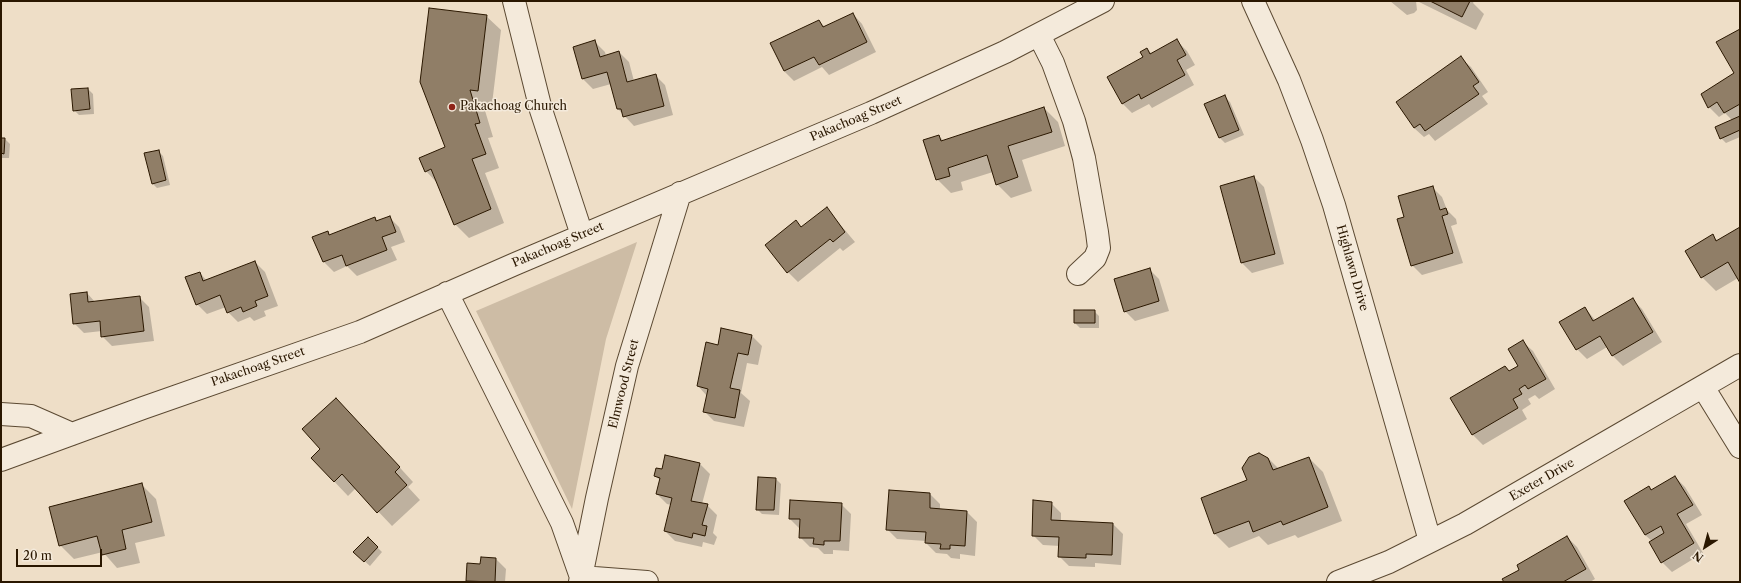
<!DOCTYPE html>
<style>
body{margin:0}
#map{position:relative;width:1741px;height:583px;overflow:hidden;background:#eedec7;font-family:"Libre Caslon Text",serif}
canvas{display:block}
.frame{position:absolute;inset:0;border:2px solid #2a1700;pointer-events:none}
.north{position:absolute;left:1685px;top:527px;width:40px;height:40px;-webkit-text-stroke:3px #f4eadb;paint-order:stroke;rotate:216deg;font-size:11px;font-weight:700;line-height:16px;text-align:center;color:#2a1700}
.north::after{content:'';display:block;margin:auto;width:14px;height:18px;background:#2a1700;clip-path:polygon(50% 0,100% 100%,50% 72%,0 100%)}
.scale{position:absolute;left:16px;top:549px;width:86px;height:18px;box-sizing:border-box;border:2px solid #2a1700;border-top:0;padding-left:5px;font-size:12px;line-height:14px;white-space:nowrap;color:#2a1700;-webkit-text-stroke:3px #f4eadb;paint-order:stroke}
</style>
<div id="map">
<canvas width="1741" height="583"></canvas>
<div class="frame"></div>
<div class="north">N</div>
<div class="scale">20 m</div>
</div>
<script>
const context = document.querySelector('canvas').getContext('2d');
context.lineJoin = 'round';
function fill(path, color) { context.fillStyle = color; context.fill(path, 'evenodd'); }
const toPath = rows => new Path2D(rows.map(r => 'M' + r).join(''));
function stroke(path, color, width, dash) { context.strokeStyle = color; context.lineWidth = width; context.lineCap = dash ? 'butt' : 'round'; context.setLineDash(dash || []); context.stroke(path); }
function label(font, color, halo, rows, align = 'center') {
  context.font = font + ' "Libre Caslon Text",serif'; context.lineWidth = 3; context.setLineDash([]); context.textBaseline = 'middle'; context.strokeStyle = halo; context.fillStyle = color; for (const [text, x, y, turn = 0] of rows) {
    context.save(); context.translate(x, y); context.rotate((+turn || 0) * Math.PI / 180); context.textAlign = isNaN(turn) ? turn : align; if (halo) context.strokeText(text, 0, 0); context.fillText(text, 0, 0); context.restore();
  }
}
fill(toPath([
 [637,242,606,339,572,509,476,311]
]), '#cdbca5');
fill(toPath([
 [1390,1,1416,1,1417,10,1414,13,1407,15],
 [1417,1,1474,1,1473,3,1484,14,1476,30],
 [853,14,862,24,876,52,829,75,822,67,794,81,784,71,819,21,825,27],
 [486,16,501,30,492,104,483,104,493,137,488,138,499,168,485,173,504,223,469,238,455,224,438,184,426,171,446,147],
 [1740,30,1740,137,1726,143,1721,138,1732,120,1725,113,1719,117,1709,107,1735,73],
 [1177,41,1187,51,1195,65,1186,70,1194,85,1152,108,1149,104,1132,113,1122,103,1147,49,1152,54],
 [595,42,605,52,606,56,619,52,629,62,634,81,655,75,665,85,673,115,634,126,618,109,611,84,593,89,583,79],
 [1461,58,1471,67,1488,92,1482,96,1488,104,1435,141,1429,134,1424,137,1414,128],
 [88,89,93,94,94,114,79,115,74,110],
 [1225,97,1230,102,1244,135,1225,143,1220,138],
 [1044,108,1058,122,1065,146,1022,160,1032,191,1011,198,997,184,993,172,961,182,963,190,951,193,937,179,939,136,944,141],
 [1,139,5,139,10,144,9,158,1,158],
 [158,151,163,156,170,185,157,188,152,183],
 [1254,177,1264,187,1284,264,1252,273,1242,263,1221,186],
 [1432,187,1442,197,1447,210,1456,219,1457,224,1451,226,1463,263,1422,275,1412,265,1406,218],
 [827,209,855,242,843,251,840,248,798,282,788,272,796,222,802,228],
 [389,217,399,227,405,242,391,247,397,260,357,276,347,266,334,272,324,262,328,232,331,236,375,218,378,221],
 [1740,228,1740,281,1738,278,1716,291,1702,277,1713,236,1718,241],
 [255,262,265,272,278,306,264,311,266,316,254,321,250,317,238,322,228,312,226,307,207,314,197,304,200,273,207,281],
 [1149,269,1159,279,1169,311,1135,321,1125,311],
 [87,293,95,302,139,297,149,307,154,341,112,346,102,336,102,331,84,333,74,323],
 [1632,299,1642,309,1662,342,1623,366,1613,356,1607,347,1587,359,1577,349,1585,308,1596,321],
 [1094,311,1099,316,1099,328,1080,328,1075,323],
 [752,336,762,346,758,365,747,363,741,393,750,401,744,427,714,421,704,411,707,396,698,386,719,346],
 [1523,342,1533,351,1555,389,1539,399,1535,395,1528,399,1531,404,1522,410,1527,419,1483,445,1473,435,1451,398,1505,367,1510,372,1519,367],
 [350,413,413,482,408,487,420,500,392,526,356,488,348,496,312,458,322,449],
 [666,456,700,464,710,474,702,504,707,505,717,515,713,533,717,537,714,545,703,542,702,547,675,541,665,531,671,505,667,504,657,494,660,480,655,476,663,471],
 [1268,458,1279,469,1309,458,1323,472,1342,521,1298,538,1295,535,1268,545,1259,536,1229,548,1215,534,1202,498,1248,481],
 [1675,477,1685,487,1702,515,1686,524,1703,553,1672,572,1662,562,1652,541,1645,535,1652,491],
 [776,479,781,484,779,515,762,514,757,509],
 [142,485,156,499,165,536,135,543,140,563,117,568,103,552,74,559,60,545],
 [930,494,940,504,940,510,967,512,977,522,975,556,960,554,960,559,951,558,947,554,936,553,926,543,926,541,897,539,887,529],
 [1051,503,1061,513,1061,521,1113,524,1123,534,1121,565,1095,563,1095,567,1069,566,1059,556,1060,546,1043,545,1033,535],
 [841,504,851,514,849,551,833,550,833,554,824,554,818,548,810,547,800,537,800,529,790,519],
 [1567,537,1577,547,1595,579,1590,582,1505,582],
 [368,538,382,552,370,566,354,552],
 [482,558,496,559,506,569,505,582,468,582,467,581,481,565]
]), '#0003');
const building = toPath([
 [1430,1,1470,1,1462,17,1430,1],
 [429,8,487,15,478,91,470,90,480,123,475,124,486,154,472,159,491,209,454,225,431,169,425,172,419,158,445,147,420,82,429,8],
 [853,13,867,42,819,65,814,57,784,71,770,43,819,20,823,27,853,13],
 [1740,29,1740,104,1724,113,1717,102,1708,108,1701,94,1734,73,1716,42,1740,29],
 [1177,39,1186,55,1177,60,1185,75,1141,99,1139,94,1122,104,1107,77,1143,57,1140,52,1147,48,1150,54,1177,39],
 [595,40,600,57,619,51,627,82,656,74,664,106,623,117,621,109,617,109,607,72,582,79,573,47,595,40],
 [1461,56,1479,82,1473,86,1479,94,1425,131,1420,124,1414,128,1396,102,1461,56],
 [88,88,90,109,73,111,71,89,88,88],
 [1225,95,1239,130,1219,138,1204,104,1225,95],
 [1044,107,1052,132,1008,146,1018,177,996,185,987,155,948,168,950,176,936,180,923,140,939,135,941,141,1044,107],
 [1740,116,1740,130,1720,139,1715,127,1740,116],
 [1,138,5,138,4,154,1,153,1,138],
 [159,150,166,180,152,184,144,153,159,150],
 [1254,176,1275,254,1241,263,1220,186,1254,176],
 [1433,186,1440,210,1446,208,1448,214,1442,216,1453,253,1411,266,1397,219,1404,217,1398,196,1433,186],
 [827,207,845,232,833,242,830,239,787,273,765,245,796,220,801,227,827,207],
 [390,216,396,232,382,237,387,250,346,266,342,255,323,262,312,237,328,231,329,235,375,217,376,221,390,216],
 [1740,227,1740,283,1728,262,1701,278,1685,251,1713,234,1716,241,1740,227],
 [255,261,268,296,255,301,257,306,243,312,241,307,227,313,220,295,196,305,185,277,200,272,203,281,255,261],
 [1150,268,1159,301,1124,312,1114,279,1150,268],
 [87,292,88,302,140,296,144,331,101,337,100,321,73,324,70,294,87,292],
 [1633,298,1653,332,1612,356,1600,336,1576,350,1559,322,1585,307,1593,321,1633,298],
 [1074,310,1095,310,1095,323,1074,323,1074,310],
 [721,328,752,335,748,355,738,353,730,388,740,390,735,418,703,412,708,389,697,386,706,342,718,345,721,328],
 [1523,340,1546,379,1528,389,1525,385,1519,389,1522,394,1513,399,1518,408,1472,435,1450,398,1505,366,1509,371,1518,366,1508,349,1523,340],
 [336,398,400,467,395,472,407,485,377,513,342,474,334,482,311,458,320,449,302,429,336,398],
 [1259,453,1268,458,1273,470,1309,457,1328,507,1283,525,1281,521,1253,532,1249,521,1214,534,1201,498,1247,480,1242,468,1249,457,1259,453],
 [665,455,700,463,691,501,708,504,702,525,707,526,705,536,693,533,692,538,664,531,672,498,656,494,660,478,654,476,656,468,662,469,665,455],
 [1675,476,1693,505,1677,514,1694,543,1661,563,1649,542,1664,533,1661,526,1645,535,1624,501,1649,486,1651,490,1675,476],
 [758,477,776,478,774,510,756,510,758,477],
 [142,483,152,522,122,530,126,549,102,555,97,536,59,546,49,507,142,483],
 [889,490,930,493,930,508,967,511,965,546,950,545,950,549,940,549,941,544,925,543,926,532,886,530,889,490],
 [790,500,842,503,840,541,824,541,824,545,813,544,814,538,799,538,800,519,789,519,790,500],
 [1033,500,1052,502,1051,520,1113,523,1112,555,1086,554,1086,558,1058,557,1059,537,1032,536,1033,500],
 [1567,536,1586,569,1563,582,1504,582,1502,579,1519,570,1517,565,1567,536],
 [368,537,378,547,364,562,353,552,368,537],
 [481,557,496,558,495,582,466,581,467,563,480,564,481,557]
]);
fill(building, '#907e67');
stroke(building, '#2a1700', 1);
const minor = toPath([
 [514,1,541,110,582,235],
 [1253,1,1289,80,1312,140,1334,205,1430,541],
 [1039,35,1053,63,1074,121,1084,158,1097,232,1099,248,1095,258,1078,274],
 [447,293,562,523,581,577,647,582],
 [1703,387,1740,447],
 [1,414,31,416,72,434],
 [1,460,143,408,360,332,515,264,871,113,1005,52,1103,1],
 [580,582,597,498,627,366,680,193],
 [1338,582,1389,562,1465,524,1740,365]
]);
stroke(minor, '#5b4932', 24);
stroke(minor, '#f4eadb', 22);
for (const [x, y, r, color] of [
 [452,107,4,"#8f2418"]
]) { const dot = new Path2D(); dot.arc(x, y, r, 0, 2 * Math.PI); context.fillStyle = color; context.fill(dot); stroke(dot, '#f4eadb', 1.5); }
label('12px', '#2a1700', '#f4eadb', [
 ["Pakachoag Church",460,107]
], 'left');
label('12px', '#2a1700', '#f4eadb', [
 ["Pakachoag Street",856,119,-23],
 ["Pakachoag Street",558,245,-23],
 ["Highlawn Drive",1352,268,74],
 ["Pakachoag Street",258,367,-19],
 ["Elmwood Street",624,384,-76],
 ["Exeter Drive",1542,480,-30]
]);
</script>
